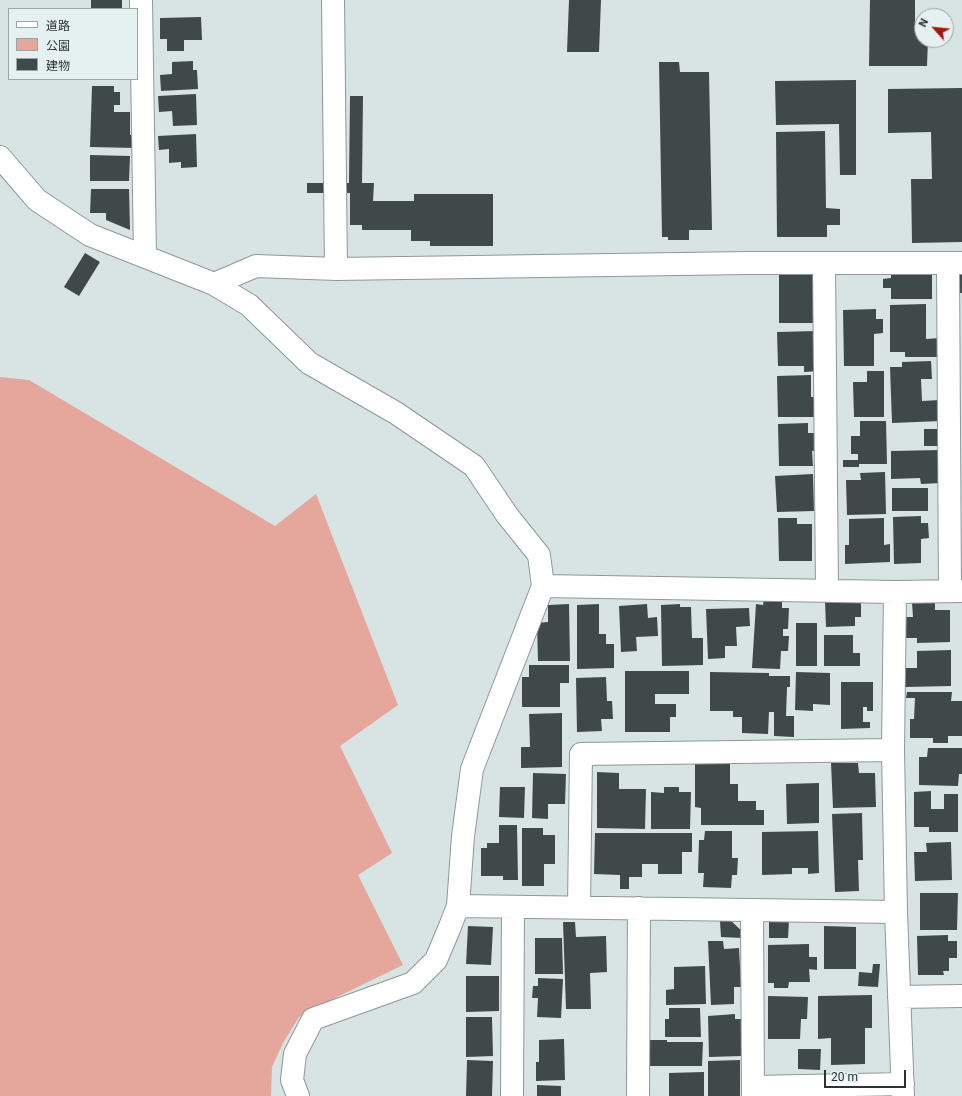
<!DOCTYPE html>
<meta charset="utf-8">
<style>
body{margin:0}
#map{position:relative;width:962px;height:1096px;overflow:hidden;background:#d8e3e4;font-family:Roboto,"Noto Sans JP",sans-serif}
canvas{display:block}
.legend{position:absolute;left:8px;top:8px;width:130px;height:72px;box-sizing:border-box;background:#e5f0f1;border:1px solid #9ca4a5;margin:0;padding:5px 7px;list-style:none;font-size:12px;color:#2e3232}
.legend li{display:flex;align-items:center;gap:8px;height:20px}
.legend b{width:20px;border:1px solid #9ca4a5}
.north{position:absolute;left:914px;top:8px;width:40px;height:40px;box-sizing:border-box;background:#e5f0f1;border:1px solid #9ca4a5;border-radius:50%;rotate:297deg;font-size:11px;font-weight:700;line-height:16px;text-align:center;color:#2e3232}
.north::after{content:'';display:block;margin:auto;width:14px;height:18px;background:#a7150c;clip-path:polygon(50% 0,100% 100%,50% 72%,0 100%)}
.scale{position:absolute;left:824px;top:1070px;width:82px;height:18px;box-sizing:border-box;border:2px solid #2e3232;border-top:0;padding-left:5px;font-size:12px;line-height:14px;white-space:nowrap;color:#2e3232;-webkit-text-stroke:3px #e5f0f1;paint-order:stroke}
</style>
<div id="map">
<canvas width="962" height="1096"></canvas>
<ul class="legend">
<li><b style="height:5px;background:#fff"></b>道路</li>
<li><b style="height:11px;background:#e5a69b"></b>公園</li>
<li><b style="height:11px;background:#3f494a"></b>建物</li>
</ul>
<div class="north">N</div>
<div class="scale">20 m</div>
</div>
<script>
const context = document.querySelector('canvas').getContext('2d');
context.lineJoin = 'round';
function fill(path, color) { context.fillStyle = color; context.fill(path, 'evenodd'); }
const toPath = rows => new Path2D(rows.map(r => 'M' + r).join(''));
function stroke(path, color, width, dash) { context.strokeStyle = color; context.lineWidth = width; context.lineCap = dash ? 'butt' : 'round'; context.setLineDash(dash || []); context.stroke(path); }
fill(toPath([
 [0,377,29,380,275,526,316,494,398,705,340,746,392,853,358,875,403,965,339,996,299,1017,283,1043,272,1067,271,1096,0,1096]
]), '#e5a69b');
fill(toPath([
 [91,0,122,0,122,9,91,9],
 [569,0,601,0,599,52,567,52],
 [870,0,915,0,915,22,919,23,919,38,922,38,922,40,928,40,927,66,869,66],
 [201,17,202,40,184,40,184,51,167,51,167,39,160,39,160,18],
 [193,61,193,70,197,70,198,89,161,91,160,75,172,74,172,62],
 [659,62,679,62,680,72,709,72,712,230,689,230,689,240,668,240,668,237,662,237],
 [856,80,856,175,840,175,839,124,776,125,775,81],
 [92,86,114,86,114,92,120,92,120,105,114,105,114,112,130,112,130,135,137,135,136,148,90,147],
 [962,88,962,242,912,243,911,179,932,179,931,132,888,133,888,89],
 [196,94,197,125,173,126,172,111,159,112,158,96],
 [350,96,363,96,362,183,374,183,373,201,414,201,414,194,493,194,493,246,430,246,430,241,411,241,411,230,362,230,362,225,350,225,350,193,307,193,307,183,349,183],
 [825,131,826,208,840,209,840,225,827,225,827,237,777,237,776,132],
 [196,134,197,167,181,168,181,162,169,163,169,149,159,150,158,136],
 [90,155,130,156,129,181,90,181],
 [91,189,129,189,130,230,106,220,106,213,90,213],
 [85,253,100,262,79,296,64,287],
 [932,269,932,299,891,299,891,288,883,288,883,279,891,278,891,270],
 [959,273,962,273,962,293,959,293],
 [818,274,818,323,779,323,779,275],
 [926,304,926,339,940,338,941,357,905,357,905,352,890,352,890,305],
 [876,309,876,319,883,319,883,333,874,334,874,366,844,366,843,310],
 [817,331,819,371,804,372,804,366,778,366,777,332],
 [931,361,932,379,921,379,922,401,940,400,941,421,892,423,890,367,902,367,902,362],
 [867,371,884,371,884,417,854,417,853,382,867,382],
 [811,375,811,397,820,397,820,417,778,417,777,376],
 [860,421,886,421,887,464,859,464,859,467,843,467,843,460,858,460,858,454,851,454,851,436,860,436],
 [808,423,808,433,819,433,819,450,812,451,813,466,779,466,778,424],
 [924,429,940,429,940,446,924,446],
 [941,450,941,483,921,484,920,478,891,479,891,451],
 [885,472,886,514,847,515,846,480,861,480,860,473],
 [813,474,814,511,777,512,775,476],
 [892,488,928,488,928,511,892,511],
 [921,516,921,523,928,523,929,538,921,539,921,563,894,564,893,517],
 [778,518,797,518,797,524,812,524,812,561,779,561],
 [884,518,884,545,890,544,890,562,845,564,845,545,849,545,849,519],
 [764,599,782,599,782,608,789,608,788,629,783,629,783,636,789,636,788,651,781,651,780,669,752,668,756,604,763,605],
 [825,601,861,601,861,617,855,617,855,626,826,627],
 [935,602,935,610,950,610,950,642,917,643,917,638,906,638,906,617,913,617,912,603],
 [569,604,570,661,538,661,537,623,548,622,548,605],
 [599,604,599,634,606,634,606,644,614,644,614,668,577,669,577,605],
 [647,604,648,618,657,617,658,636,636,637,637,651,621,652,619,606],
 [680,604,680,607,691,607,692,638,703,638,703,665,662,666,661,605],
 [749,608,750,626,736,627,737,646,725,646,725,658,708,659,706,609],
 [796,623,817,623,817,666,796,666],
 [824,635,853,635,853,653,860,653,860,666,824,666],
 [951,650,951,686,905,687,905,668,917,668,917,651],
 [529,665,569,665,569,683,560,683,560,707,522,707,522,677,529,677],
 [625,671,689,671,689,694,655,694,655,704,676,704,676,717,670,717,670,732,625,732],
 [710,672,769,673,769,676,790,676,790,687,787,687,786,716,794,716,794,737,774,736,774,712,769,712,768,734,742,733,742,717,733,717,733,711,710,711],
 [796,672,830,673,830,705,813,704,813,711,795,710],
 [606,677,607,701,612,701,613,719,601,719,602,731,577,732,576,678],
 [841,682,873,682,873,711,867,711,867,707,863,707,863,722,870,722,870,728,841,729],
 [907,692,952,692,951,701,962,701,962,736,948,736,948,743,933,743,933,738,910,738,910,719,914,719,915,698,906,698],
 [562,713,562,767,521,768,521,747,530,747,529,714],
 [928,748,962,748,962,774,959,774,958,786,919,785,919,757,927,757],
 [831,763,858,763,859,773,875,773,876,807,833,808],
 [695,764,730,764,730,784,738,784,738,801,756,801,756,810,764,810,764,825,701,825,701,808,695,807],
 [597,772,619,773,619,789,646,789,645,829,597,828],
 [533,773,566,774,565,804,548,804,548,819,532,818],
 [819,783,819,823,787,824,786,784],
 [500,787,525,787,524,818,499,817],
 [664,787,679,787,679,792,691,792,690,829,651,829,651,792,664,793],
 [931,791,931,809,944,809,944,794,958,794,958,832,929,832,929,827,914,827,914,792],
 [862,813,863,860,858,860,859,891,835,892,832,814],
 [499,825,517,825,518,880,503,880,503,876,481,876,481,848,487,848,487,843,499,843],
 [522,828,543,828,543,835,555,835,555,864,544,864,544,886,522,886],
 [705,831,732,831,732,858,738,858,737,875,732,875,731,888,703,887,704,873,698,873,699,840,704,840],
 [818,831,819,873,808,874,808,868,792,868,792,874,762,875,762,832],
 [595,833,692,833,692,852,682,852,682,874,658,874,658,864,642,864,642,877,629,877,629,889,620,889,620,875,594,874],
 [951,842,952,880,915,881,914,852,927,852,926,843],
 [920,893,958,893,957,930,920,930],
 [728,918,745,934,743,938,721,937,720,921],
 [769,920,789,920,788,938,769,938],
 [563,922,575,922,576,937,606,936,607,972,590,973,591,1009,566,1009],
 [468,926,493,927,491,965,466,964],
 [824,926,856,927,856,969,824,969],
 [948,935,948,941,957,941,957,958,949,958,949,971,943,971,944,975,918,975,917,936],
 [535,938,562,938,563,974,535,974],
 [708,941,723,941,724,949,739,948,741,987,734,987,734,1004,711,1005],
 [809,944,809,957,817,957,817,970,809,969,810,982,789,982,788,988,774,988,774,983,768,983,768,945],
 [873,964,880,964,878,987,858,986,859,972,872,973],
 [705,966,706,1004,666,1005,666,990,674,989,674,967],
 [466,976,499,976,499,1011,466,1012],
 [538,978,563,979,561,1018,537,1017,538,998,532,998,533,986,538,986],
 [872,995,872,1028,865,1028,865,1064,831,1065,831,1038,818,1039,818,996],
 [768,996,808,997,807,1019,801,1019,800,1039,768,1039],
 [669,1008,700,1008,701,1037,665,1037,665,1019,669,1019],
 [735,1014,735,1019,744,1019,745,1038,741,1038,742,1056,709,1057,708,1016],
 [466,1017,492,1017,493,1056,466,1057],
 [564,1039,565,1080,536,1081,536,1062,539,1062,539,1040],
 [649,1040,667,1040,667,1042,703,1042,702,1066,648,1066],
 [798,1049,821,1049,820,1070,798,1069],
 [467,1060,493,1061,492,1096,466,1096],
 [740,1060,740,1096,708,1096,708,1061],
 [704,1072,704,1096,669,1096,669,1073],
 [537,1085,561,1086,561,1096,537,1096]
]), '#3f494a');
const minor = toPath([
 [141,0,145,257],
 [333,0,336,269],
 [0,157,37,200,90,235,214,284,249,305,309,363,396,413,474,466,507,515,539,555,543,586,472,769,463,836,458,906,449,929,436,960,413,983,313,1019,295,1054,292,1080,298,1096],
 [824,263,827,591],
 [948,263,950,591],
 [214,284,256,266,336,269,748,263,962,263],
 [543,586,895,592,962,591],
 [895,592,893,750,896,912,903,1096],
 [458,906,896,912],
 [579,907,581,754,893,750],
 [752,910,753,1096],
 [899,997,962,996],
 [753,1087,903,1084],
 [512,1096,513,907],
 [638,1096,639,908]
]);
stroke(minor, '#8d9899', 24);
stroke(minor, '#fff', 22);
</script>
